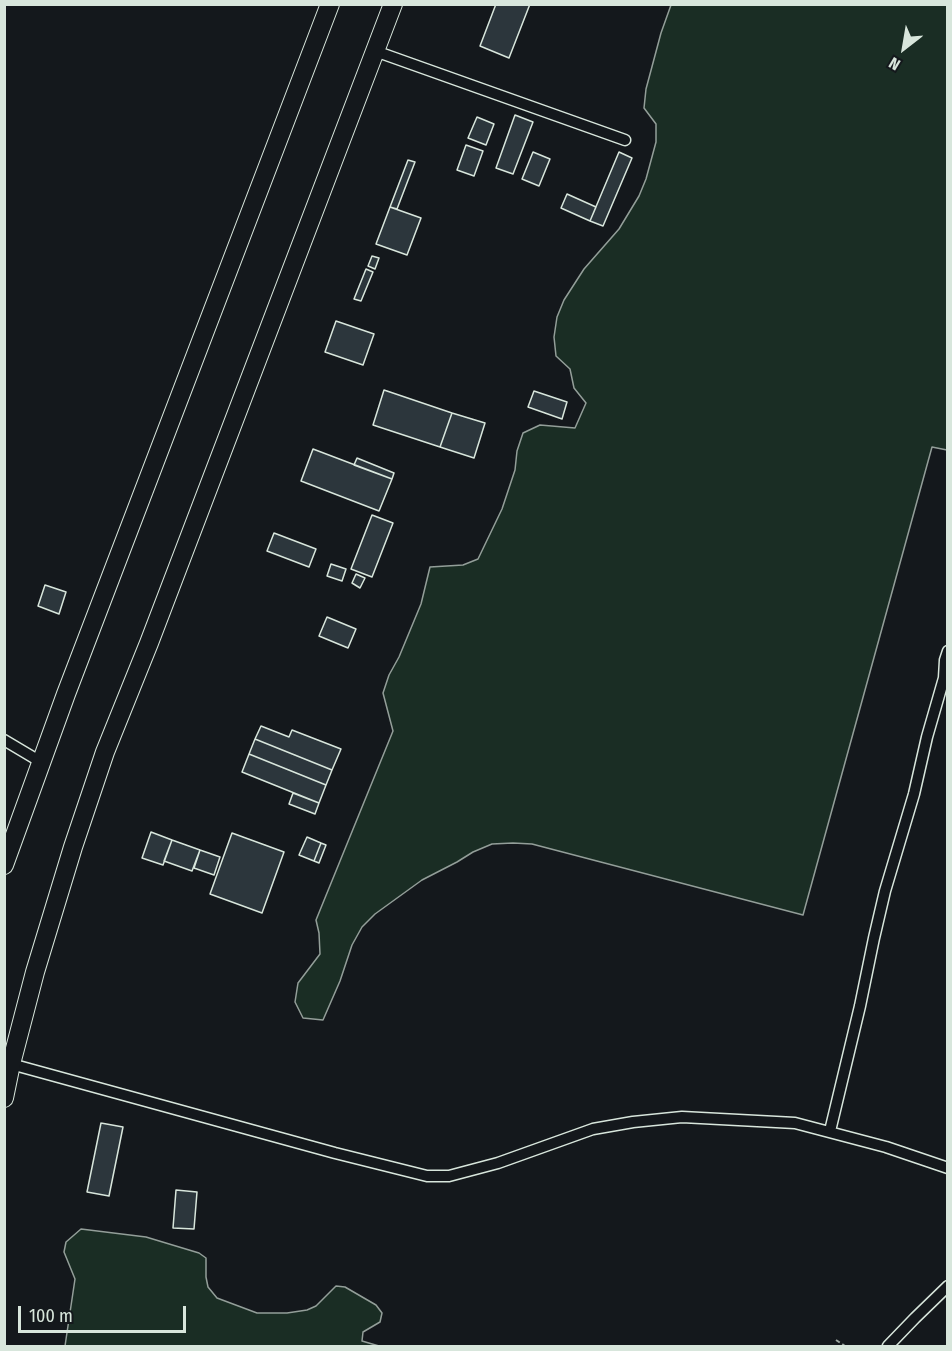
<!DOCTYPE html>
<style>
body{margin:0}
#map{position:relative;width:952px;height:1351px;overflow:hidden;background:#14181c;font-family:"Fira Sans Condensed",sans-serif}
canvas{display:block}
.frame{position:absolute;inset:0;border:6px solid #d8e6dc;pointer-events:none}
.north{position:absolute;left:874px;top:18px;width:60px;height:60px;-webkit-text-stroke:4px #14181c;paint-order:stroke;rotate:211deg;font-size:16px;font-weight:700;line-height:24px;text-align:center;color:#d8e6dc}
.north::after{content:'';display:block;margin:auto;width:21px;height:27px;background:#d8e6dc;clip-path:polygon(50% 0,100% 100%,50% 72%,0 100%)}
.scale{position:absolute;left:18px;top:1306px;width:168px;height:27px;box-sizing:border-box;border:3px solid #d8e6dc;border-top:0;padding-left:8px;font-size:18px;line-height:21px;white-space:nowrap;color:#d8e6dc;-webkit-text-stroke:4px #14181c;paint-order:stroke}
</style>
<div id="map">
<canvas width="952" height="1351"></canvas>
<div class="frame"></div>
<div class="north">N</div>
<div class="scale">100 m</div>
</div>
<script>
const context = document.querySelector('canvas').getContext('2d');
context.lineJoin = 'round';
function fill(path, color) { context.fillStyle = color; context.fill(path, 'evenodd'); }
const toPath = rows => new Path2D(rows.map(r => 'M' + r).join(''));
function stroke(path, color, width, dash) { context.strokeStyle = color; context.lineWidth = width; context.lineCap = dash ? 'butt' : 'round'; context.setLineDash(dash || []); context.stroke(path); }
const green = toPath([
 [671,5,947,5,947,450,932,447,803,915,532,844,513,843,492,844,473,852,457,862,422,880,375,914,362,927,352,945,340,981,323,1020,303,1018,295,1002,298,983,320,954,319,933,316,920,393,731,383,693,389,675,399,657,421,604,430,567,463,565,478,559,502,509,515,470,517,451,523,433,540,425,575,428,586,403,574,388,570,369,556,356,554,337,557,317,564,300,584,269,619,229,639,196,646,179,656,142,656,124,644,108,646,89,661,33,671,5],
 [81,1229,146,1237,199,1253,206,1258,206,1277,208,1287,217,1298,257,1313,287,1313,307,1310,316,1306,336,1286,345,1287,376,1305,382,1313,380,1322,363,1332,362,1341,379,1346,65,1346,75,1279,64,1252,66,1242,81,1229]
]);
fill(green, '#1a2d24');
stroke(green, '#939e99', 1.5);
const building = toPath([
 [496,4,530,4,509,58,480,46,496,4],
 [515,115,533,122,513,174,496,168,515,115],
 [477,117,494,124,486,145,468,138,477,117],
 [466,145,483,151,474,176,457,170,466,145],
 [533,152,550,159,539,186,522,179,533,152],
 [619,152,632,158,603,226,590,221,619,152],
 [408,160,415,162,397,209,390,207,408,160],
 [567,194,596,207,590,221,561,208,567,194],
 [390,207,421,218,407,255,376,244,390,207],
 [372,256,379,258,375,269,368,266,372,256],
 [366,269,373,272,361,301,354,299,366,269],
 [336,321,374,334,363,365,325,352,336,321],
 [384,390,452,413,440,447,373,425,384,390],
 [534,391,567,402,562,419,528,407,534,391],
 [452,413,485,423,474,458,440,447,452,413],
 [313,449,392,479,379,511,301,481,313,449],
 [357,458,394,473,392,479,354,465,357,458],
 [372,515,393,523,372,577,351,569,372,515],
 [274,533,316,549,309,567,267,551,274,533],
 [331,564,346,569,342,581,327,576,331,564],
 [356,574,365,578,360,588,352,583,356,574],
 [45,585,66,592,59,614,38,606,45,585],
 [327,617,356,629,348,648,319,636,327,617],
 [261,726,289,737,292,730,341,749,332,770,255,739,261,726],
 [255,739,332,770,326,785,249,754,255,739],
 [249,754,326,785,319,803,242,772,249,754],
 [293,793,319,803,315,814,289,804,293,793],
 [151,832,172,840,163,865,142,858,151,832],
 [232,833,284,852,262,913,210,894,232,833],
 [307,837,321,843,314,861,299,855,307,837],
 [172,840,200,850,192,871,164,861,172,840],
 [321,843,326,845,319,863,314,861,321,843],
 [200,850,220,857,214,875,194,868,200,850],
 [101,1123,123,1127,109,1196,87,1192,101,1123],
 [176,1190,197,1192,194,1229,173,1228,176,1190]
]);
fill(building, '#2c363c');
stroke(building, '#d8e6dc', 1.5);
const street = toPath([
 [375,51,625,140],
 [4,740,41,762],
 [11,1064,335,1153,427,1176,449,1176,498,1163,593,1129,633,1122,682,1117,795,1123,886,1147,948,1168],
 [830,1131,860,1006,874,938,885,891,914,794,927,737,944,678,945,660,948,651],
 [888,1346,915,1318,948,1286]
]);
const highway = toPath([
 [4,865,66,694,330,4],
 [4,1098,11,1064,35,972,73,847,105,752,149,643,393,4]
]);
stroke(street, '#d8e6dc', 13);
stroke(highway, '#d8e6dc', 20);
stroke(toPath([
 [836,1340,845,1346]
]), '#9da8a2', 2, [4.5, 3]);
stroke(street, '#14181c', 10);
stroke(highway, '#14181c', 18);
</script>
